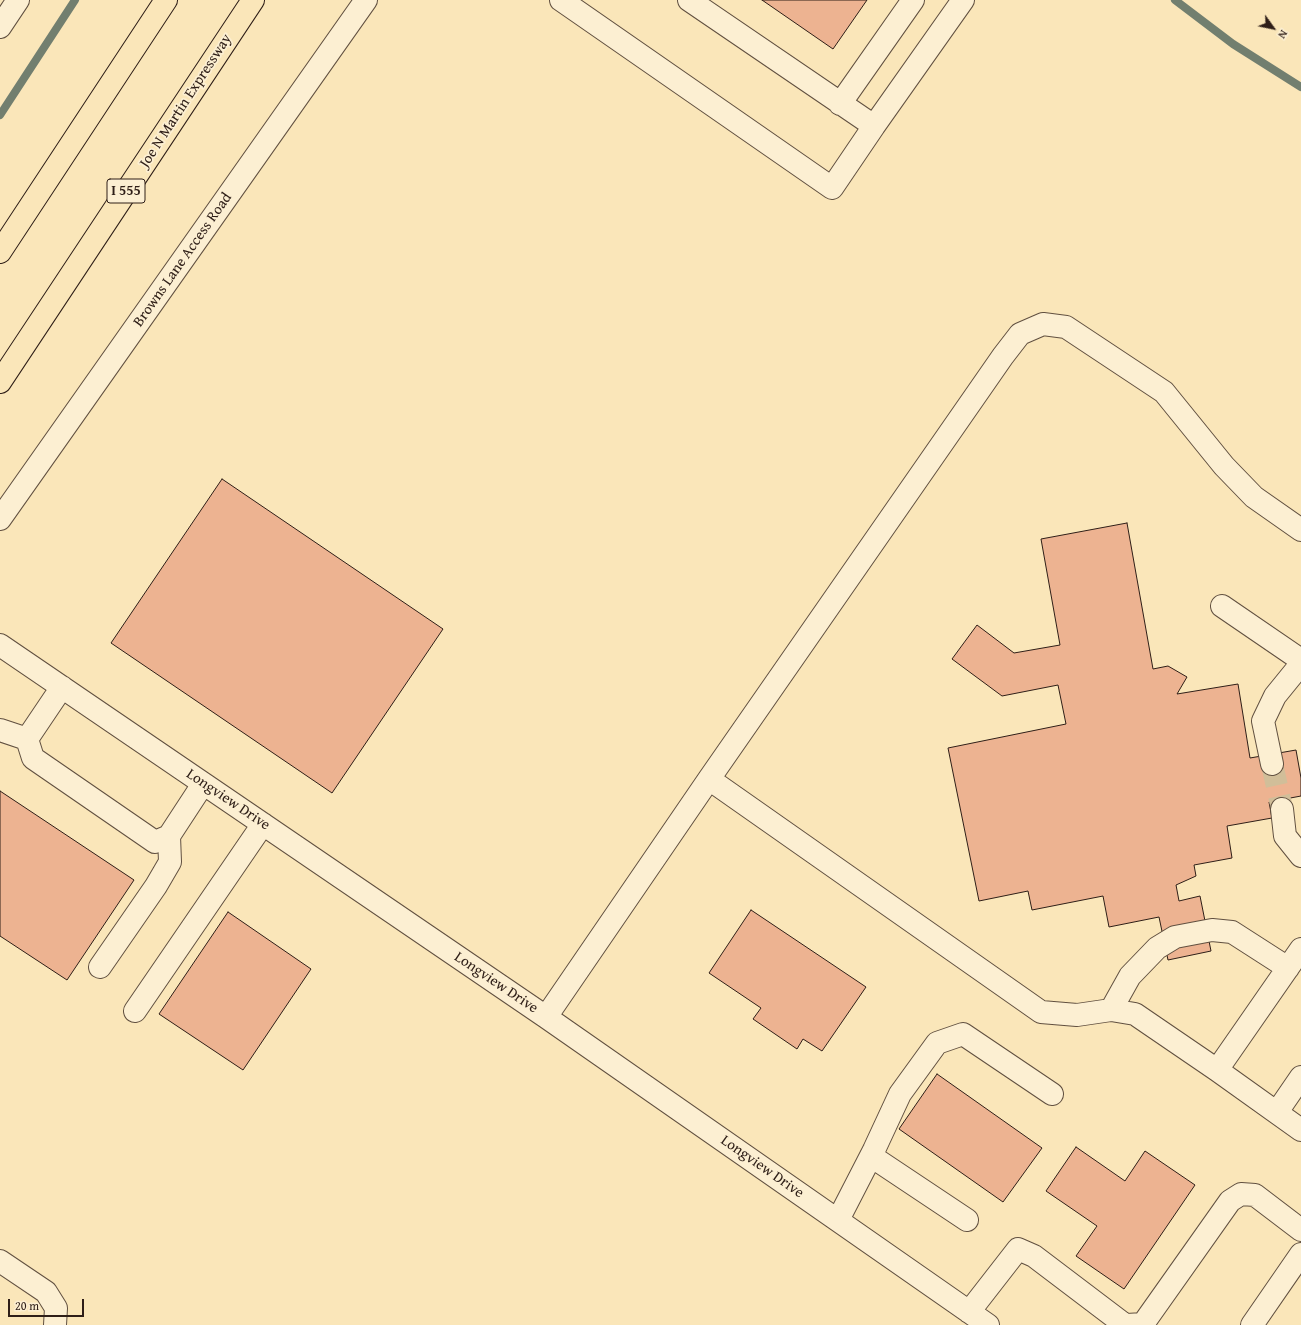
<!DOCTYPE html>
<style>
body{margin:0}
#map{position:relative;width:1301px;height:1325px;overflow:hidden;background:#fae6b9;font-family:"Gentium Book Plus",serif}
canvas{display:block}
.north{position:absolute;left:1253px;top:8px;width:40px;height:40px;-webkit-text-stroke:3px #fcefd2;paint-order:stroke;rotate:123deg;font-size:11px;font-weight:700;line-height:16px;text-align:center;color:#2e1e17}
.north::after{content:'';display:block;margin:auto;width:14px;height:18px;background:#2e1e17;clip-path:polygon(50% 0,100% 100%,50% 72%,0 100%)}
.scale{position:absolute;left:8px;top:1299px;width:76px;height:18px;box-sizing:border-box;border:2px solid #2e1e17;border-top:0;padding-left:5px;font-size:12px;line-height:14px;white-space:nowrap;color:#2e1e17;-webkit-text-stroke:3px #fcefd2;paint-order:stroke}
</style>
<div id="map">
<canvas width="1301" height="1325"></canvas>
<div class="north">N</div>
<div class="scale">20 m</div>
</div>
<script>
const context = document.querySelector('canvas').getContext('2d');
context.lineJoin = 'round';
const toPath = rows => new Path2D(rows.map(r => 'M' + r).join(''));
function stroke(path, color, width, dash) { context.strokeStyle = color; context.lineWidth = width; context.lineCap = dash ? 'butt' : 'round'; context.setLineDash(dash || []); context.stroke(path); }
function fill(path, color) { context.fillStyle = color; context.fill(path, 'evenodd'); }
function label(font, color, halo, rows, align = 'center') {
  context.font = font + ' "Gentium Book Plus",serif'; context.lineWidth = 3.5; context.setLineDash([]); context.textBaseline = 'middle'; context.strokeStyle = halo; context.fillStyle = color; for (const [text, x, y, turn = 0] of rows) {
    context.save(); context.translate(x, y); context.rotate((+turn || 0) * Math.PI / 180); context.textAlign = isNaN(turn) ? turn : align; if (halo) context.strokeText(text, 0, 0); context.fillText(text, 0, 0); context.restore();
  }
}
stroke(toPath([
 [1175,0,1233,44,1301,87],
 [0,115,75,0]
]), '#727f6f', 8);
const building = toPath([
 [762,0,867,0,833,49,762,0],
 [222,479,443,629,332,793,111,643,222,479],
 [1127,523,1153,669,1168,666,1187,677,1177,694,1238,684,1250,758,1296,750,1301,778,1301,796,1269,802,1272,818,1227,826,1232,858,1194,865,1196,876,1176,885,1179,901,1200,896,1211,951,1168,960,1159,917,1109,927,1103,896,1032,910,1028,891,979,901,948,748,1066,724,1058,685,1002,696,952,659,977,625,1014,653,1060,645,1041,539,1127,523],
 [0,791,134,880,67,980,0,936,0,791],
 [751,910,866,987,822,1051,803,1039,797,1049,753,1019,761,1008,709,973,751,910],
 [228,912,311,969,243,1070,159,1014,228,912],
 [937,1074,1042,1148,1003,1202,899,1129,937,1074],
 [1076,1147,1125,1181,1145,1151,1195,1185,1124,1289,1076,1256,1097,1226,1046,1191,1076,1147]
]);
fill(building, '#edb391');
stroke(building, '#2e1e17', 1);
stroke(toPath([
 [1272,764,1282,809]
]), '#d1be99', 22, [22, 11]);
const minor = toPath([
 [561,0,832,188,874,126],
 [689,0,874,126,963,0],
 [0,27,18,0],
 [840,104,913,0],
 [0,519,366,0],
 [1222,606,1301,660],
 [0,645,546,1017,988,1325],
 [62,687,27,739,33,758,155,842,169,836,203,784],
 [0,730,27,739],
 [1272,764,1263,721,1275,696,1301,664],
 [709,779,1041,1012,1077,1015,1111,1010,1135,1014,1217,1070,1301,1130],
 [1282,809,1285,836,1301,856],
 [100,967,156,886,170,862,169,836],
 [1111,1010,1130,976,1157,948,1175,937,1212,930,1232,932,1288,968],
 [135,1011,263,824],
 [546,1017,709,779,1003,356,1020,334,1043,324,1066,327,1164,392,1224,466,1254,497,1301,530],
 [1217,1070,1301,949],
 [1277,1112,1301,1077],
 [871,1156,967,1220],
 [838,1220,874,1150,900,1094,937,1043,963,1034,1052,1094],
 [0,1261,46,1292,56,1308,55,1325],
 [969,1312,1018,1249,1034,1256,1125,1325],
 [1127,1325,1143,1324,1230,1201,1241,1194,1255,1195,1301,1230],
 [1252,1325,1301,1254]
]);
const highway = toPath([
 [0,252,166,0],
 [0,382,253,0]
]);
stroke(minor, '#615040', 24);
stroke(highway, '#2e1e17', 24);
stroke(minor, '#fcefd2', 22);
stroke(highway, '#fae6b9', 22);
for (const [x, y, w] of [
 [126,191,38]
]) { const box = new Path2D(); box.roundRect(x - w / 2, y - 12, w, 24, 3); context.fillStyle = '#fcefd2'; context.fill(box); stroke(box, '#2e1e17', 1); }
label('bold 14px', '#2e1e17', null, [
 ["I 555",126,191]
]);
label('15px', '#2e1e17', '#fcefd2', [
 ["Joe N Martin Expressway",186,101,-57],
 ["Browns Lane Access Road",183,260,-55],
 ["Longview Drive",228,800,34],
 ["Longview Drive",496,983,34],
 ["Longview Drive",762,1167,35]
]);
</script>
